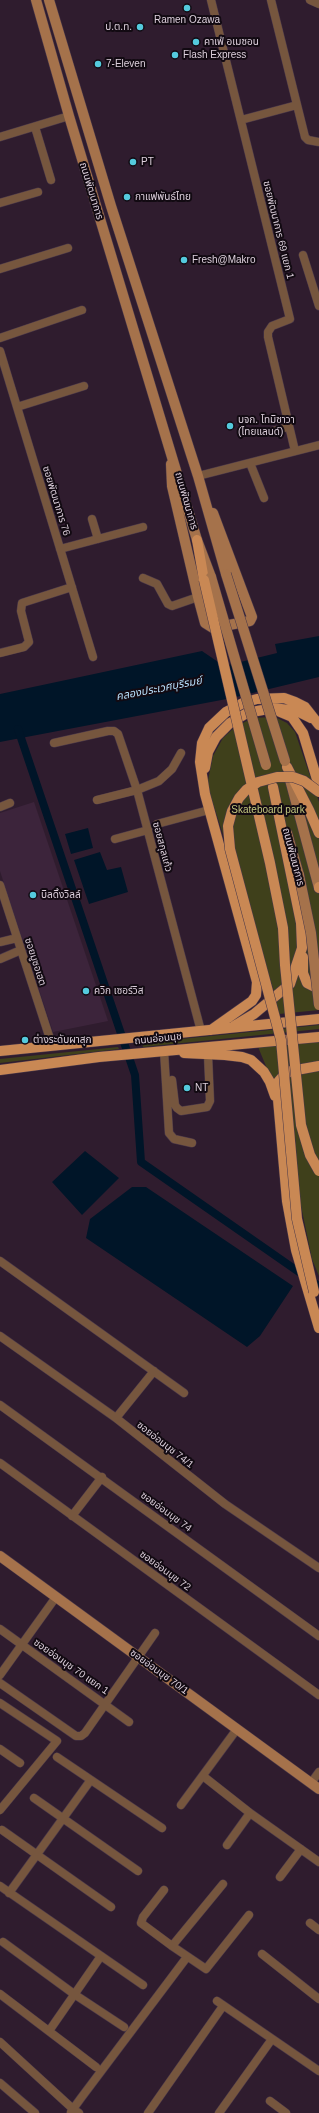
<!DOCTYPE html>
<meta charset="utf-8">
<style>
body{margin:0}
canvas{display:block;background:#2f1c2e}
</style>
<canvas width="319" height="2113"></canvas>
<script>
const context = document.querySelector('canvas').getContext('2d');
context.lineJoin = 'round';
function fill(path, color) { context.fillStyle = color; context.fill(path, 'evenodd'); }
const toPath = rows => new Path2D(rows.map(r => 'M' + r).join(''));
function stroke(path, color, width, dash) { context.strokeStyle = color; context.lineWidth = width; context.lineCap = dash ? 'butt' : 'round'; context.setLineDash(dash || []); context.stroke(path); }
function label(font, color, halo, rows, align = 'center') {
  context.font = font + ' Helvetica,"Noto Sans Thai",sans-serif'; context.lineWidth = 4; context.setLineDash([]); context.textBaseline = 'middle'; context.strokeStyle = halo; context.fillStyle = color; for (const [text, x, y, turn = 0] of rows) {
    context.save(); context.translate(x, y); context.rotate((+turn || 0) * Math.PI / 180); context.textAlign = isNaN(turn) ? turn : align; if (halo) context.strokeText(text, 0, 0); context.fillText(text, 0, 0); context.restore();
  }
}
fill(toPath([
 [34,802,108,1021,53,1032,0,871,0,813]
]), '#3c243b');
fill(toPath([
 [275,717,287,723,295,732,319,802,319,1010,279,1014,273,988,207,785,213,756,223,738,234,728,252,718],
 [319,1025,319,1029,143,1047,142,1043],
 [319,1036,319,1276,312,1259,300,1201,295,1136,256,1042],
 [118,1047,119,1049,0,1063,0,1059]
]), '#3f401b');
fill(toPath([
 [319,636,319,677,232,698,0,742,0,694,202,651,224,666,277,653,275,644],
 [88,828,93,848,71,854,65,834],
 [100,852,107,870,121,867,128,892,89,904,74,860],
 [85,1151,119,1178,82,1215,52,1182],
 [132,1187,146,1187,293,1286,260,1336,247,1347,86,1238,90,1219]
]), '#001528');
stroke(toPath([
 [18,729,135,1075,141,1162,319,1286]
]), '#001528', 8);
const street = toPath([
 [211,0,290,319,272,326,268,332,268,337,295,451],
 [271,0,305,137,308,140,319,142],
 [310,0,319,4],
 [241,120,297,105],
 [35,127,51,180],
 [0,137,69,116],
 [0,203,38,192],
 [303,255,319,306],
 [0,269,68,248],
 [0,338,82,310],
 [0,351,93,657],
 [17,407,84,386],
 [269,432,288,427],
 [250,463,264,498],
 [198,476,319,445],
 [92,519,98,539],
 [60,549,143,527],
 [143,578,157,584,168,604,172,606,198,597],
 [0,653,24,647,29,642,21,611,22,603,72,587],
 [54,743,108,731,114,731,118,734,137,790,201,1031],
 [97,800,137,790,159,781,172,769,181,753],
 [0,807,10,803],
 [157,824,209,810],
 [115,839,148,830],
 [0,885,52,1045],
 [0,942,17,938],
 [0,959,21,950],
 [164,1051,169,1133,174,1139,192,1143],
 [172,1080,175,1105,177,1108,181,1111,207,1107,210,1101,208,1055],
 [0,1261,184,1393],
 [0,1336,116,1418,225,1504,319,1568],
 [0,1405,319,1636],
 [116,1418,154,1371],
 [0,1463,319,1695],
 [72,1516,102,1477],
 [0,1629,129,1722],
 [0,1675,56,1597],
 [0,1683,76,1736,81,1736,85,1733,155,1633],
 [0,1703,57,1741,0,1810],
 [0,1749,20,1763],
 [57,1757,162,1828],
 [203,1776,250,1813],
 [311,1783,319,1772],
 [34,1798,138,1871],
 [181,1805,237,1729],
 [2,1830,111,1907],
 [227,1845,250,1813,319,1862],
 [280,1877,301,1849],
 [223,1884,172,1946,206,1969,249,1915],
 [0,1886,143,1985],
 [164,1890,143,1917,141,1923,172,1946],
 [9,1893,90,1781],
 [310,1923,319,1930],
 [3,1942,74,1994,124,2027],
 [262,1954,319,1999],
 [0,1994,96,2067],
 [217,2001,319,2071],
 [49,2031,101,1956],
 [0,2042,73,2109,71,2112],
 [0,2083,35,2113],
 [270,2101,286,2113],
 [79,2113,73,2109,81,2098,187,1957],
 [148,2113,223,2006],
 [219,2113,272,2039]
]);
const secondary = toPath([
 [36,0,69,116,197,540,211,577],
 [49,0,111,206,198,476,226,574],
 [171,464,172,486,198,597,205,623,213,628,250,621,252,617,213,513],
 [289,776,319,888],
 [287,833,299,875],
 [0,1556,319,1789]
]);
const primary = toPath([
 [197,540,204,580],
 [280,712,292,717,303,733,319,786],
 [287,767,309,810,319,833],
 [205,768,208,752,216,737,230,723,247,713,273,708,297,711,311,718],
 [319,887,319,888],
 [303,957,303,973,307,983,319,989],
 [234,1026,254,1014,290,984,302,948,301,923,273,787],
 [211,1030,252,1001,256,995,257,982,205,794,200,762,202,743,209,728,226,712,243,703,257,699,284,698,295,702,305,707,319,725],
 [0,1051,319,1019],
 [184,1053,225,1055,242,1057,251,1060,264,1072,270,1082,275,1096],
 [319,1066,291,1071,284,1075,278,1082,277,1088,287,1201,296,1250,319,1328],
 [0,1070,99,1057,319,1037]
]);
stroke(street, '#4b394a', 9);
stroke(secondary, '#4b394a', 11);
stroke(primary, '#4b394a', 11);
stroke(street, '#76563e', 8);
stroke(secondary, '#a5724b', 10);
stroke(primary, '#c98854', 10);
const secondaryBridge = toPath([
 [226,574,285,761],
 [211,577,266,765],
 [299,875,311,933,319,1005]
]);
const primaryBridge = toPath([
 [204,580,270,863,283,928,285,965,301,1125,310,1155,319,1171],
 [314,1292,297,1219,281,1040,230,849,228,826,232,811,239,798,246,790,258,782,277,777,293,777,304,781,319,792]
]);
stroke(secondaryBridge, '#4b394a', 11, []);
stroke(primaryBridge, '#4b394a', 11, []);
stroke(secondaryBridge, '#a5724b', 10);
stroke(primaryBridge, '#c98854', 10);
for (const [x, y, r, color] of [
 [187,8,4,"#54cadd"],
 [140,27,4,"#54cadd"],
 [196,42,4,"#54cadd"],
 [175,55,4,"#54cadd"],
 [98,64,4,"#54cadd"],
 [133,162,4,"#54cadd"],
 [127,197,4,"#54cadd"],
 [184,260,4,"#54cadd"],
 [230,426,4,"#54cadd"],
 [33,895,4,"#54cadd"],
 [86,991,4,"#54cadd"],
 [25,1040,4,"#54cadd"],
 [187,1088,4,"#54cadd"]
]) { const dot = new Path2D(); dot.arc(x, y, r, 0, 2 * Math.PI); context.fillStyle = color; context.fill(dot); stroke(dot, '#120a12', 1.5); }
label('10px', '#ddd0dc', '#120a12', [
 ["Ramen Ozawa",187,20,"center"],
 ["ป.ต.ท.",132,27,"right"],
 ["คาเฟ่ อเมซอน",204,42],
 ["Flash Express",183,55],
 ["7-Eleven",106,64],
 ["PT",141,162],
 ["กาแฟพันธ์ไทย",135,197],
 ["Fresh@Makro",192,260],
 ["บจก. โทมิซาวา",238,420],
 ["(ไทยแลนด์)",238,432],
 ["บิลดิ้งวิลล์",41,895],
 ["ควิก เซอร์วิส",94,991],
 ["ต่างระดับผาสุก",33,1040],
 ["NT",195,1088]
], 'left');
label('10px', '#ddd0dc', '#120a12', [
 ["ถนนพัฒนาการ",91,191,73],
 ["ซอยพัฒนาการ 69 แยก 1",278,230,76],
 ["ซอยพัฒนาการ 76",56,501,73],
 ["ถนนพัฒนาการ",186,501,74],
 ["ซอยสกุลแก้ว",162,847,75],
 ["ถนนพัฒนาการ",293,857,75],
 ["ซอยมูซอเฮต",35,962,72],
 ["ถนนอ่อนนุช",158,1039,-6],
 ["ซอยอ่อนนุช 74/1",165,1445,38],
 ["ซอยอ่อนนุช 74",166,1512,36],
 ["ซอยอ่อนนุช 72",165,1571,36],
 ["ซอยอ่อนนุช 70 แยก 1",71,1667,35],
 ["ซอยอ่อนนุช 70/1",159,1672,36]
]);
label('10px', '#c2c67e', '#120a12', [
 ["Skateboard park",268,810]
]);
label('italic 11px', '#b7defa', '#120a12', [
 ["คลองประเวศบุรีรมย์",159,689,-11]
]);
</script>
